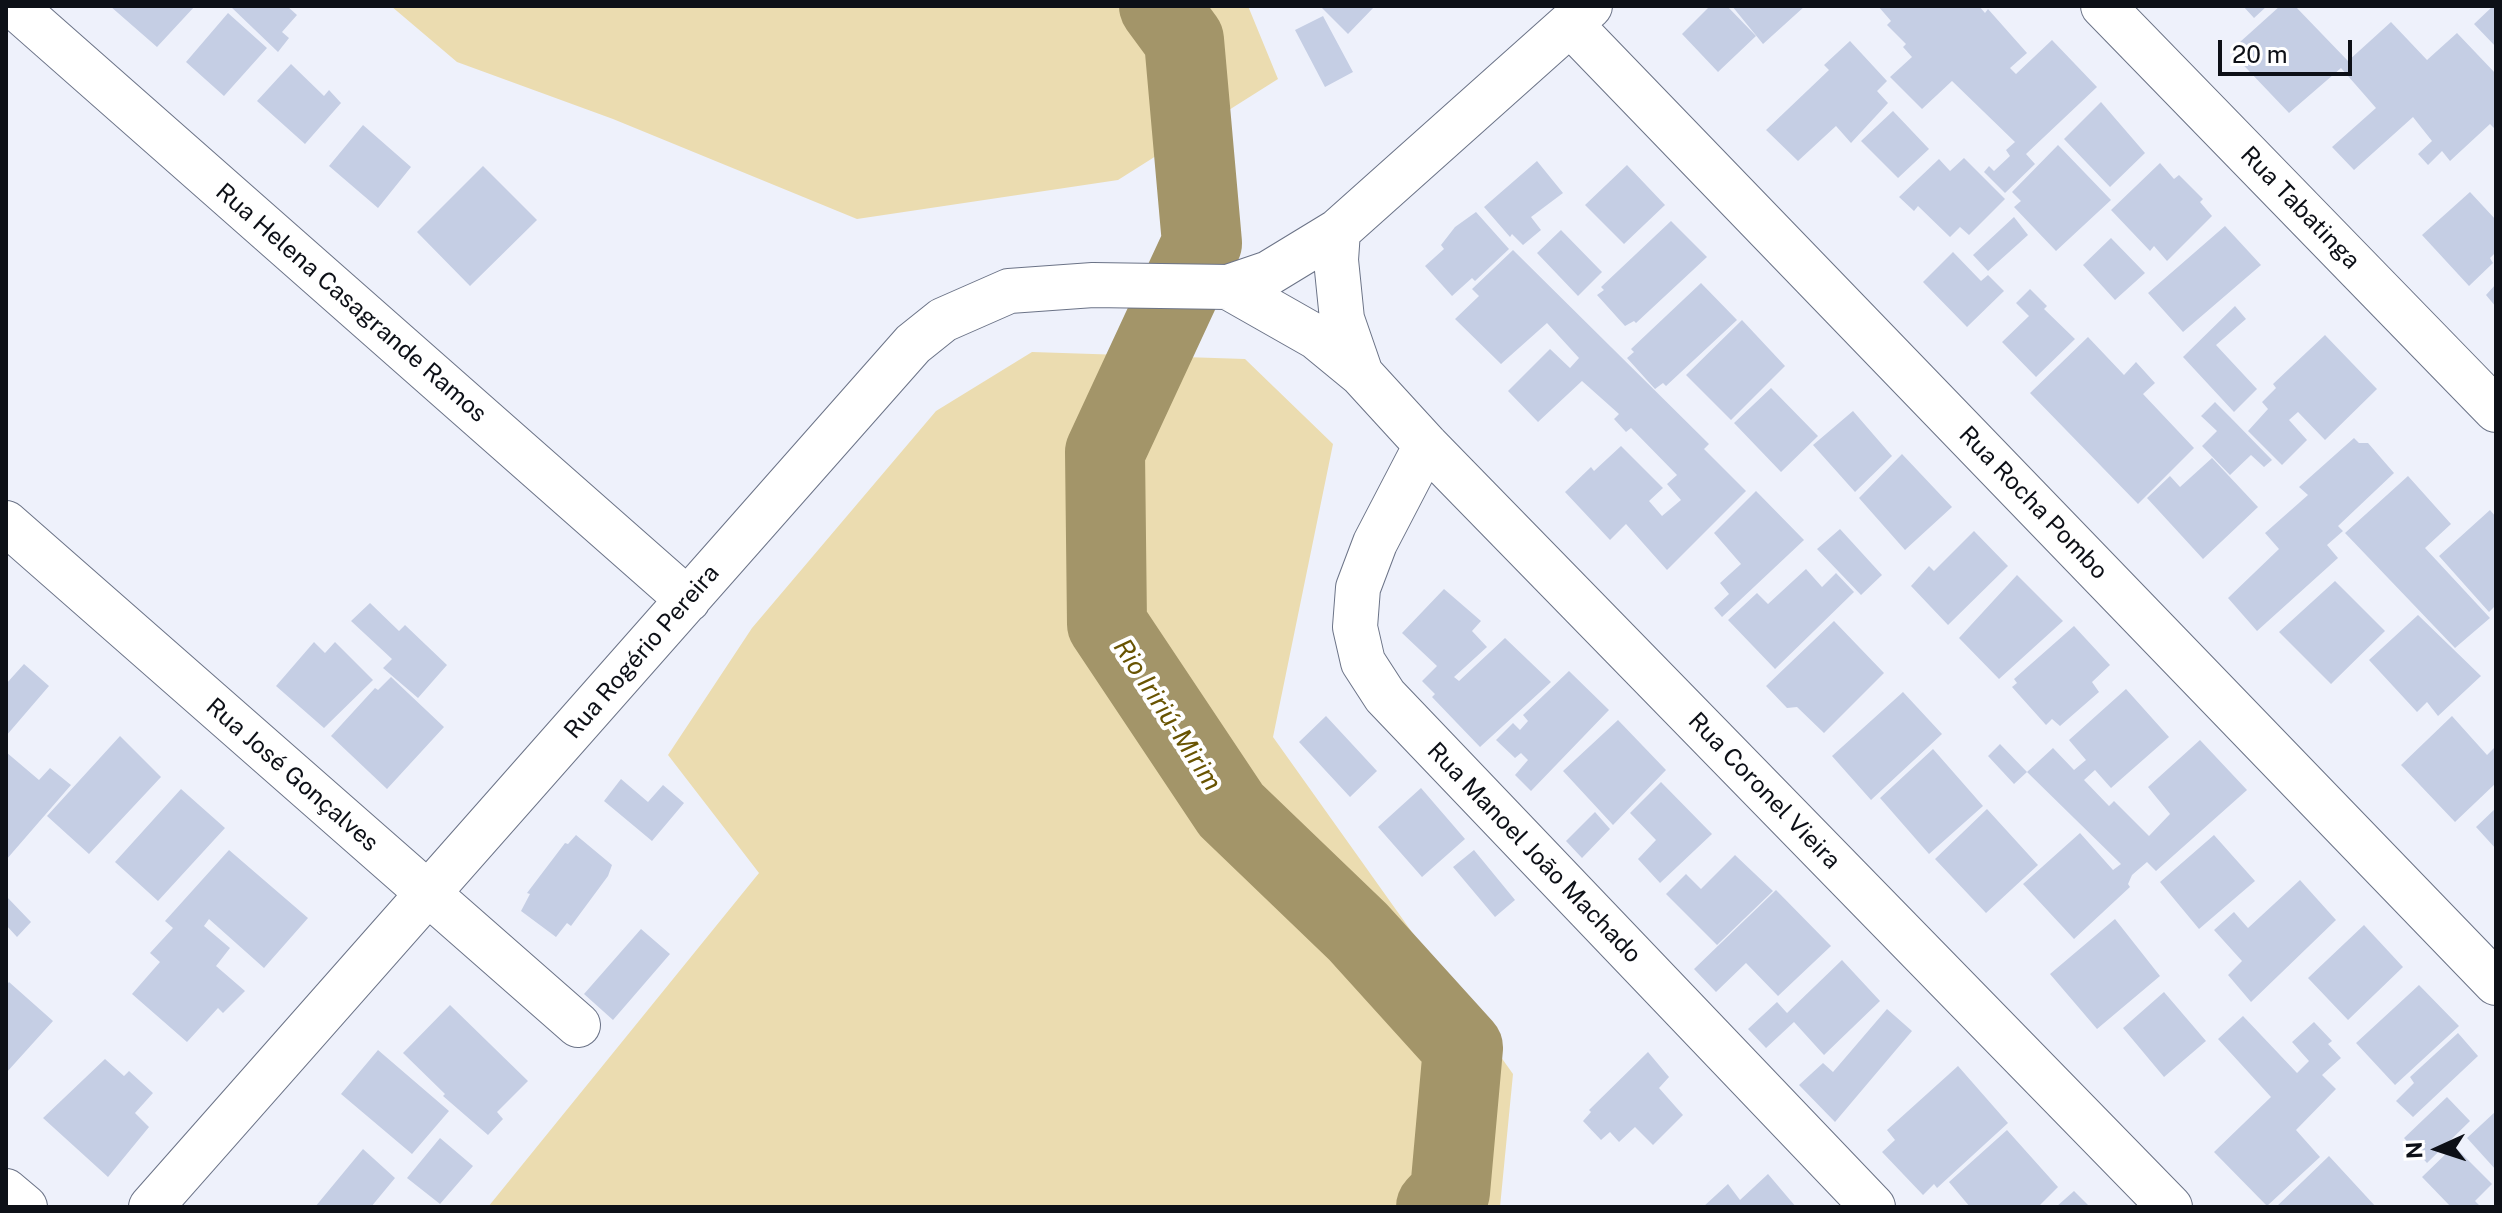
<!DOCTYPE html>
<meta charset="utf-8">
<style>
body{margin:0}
#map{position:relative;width:2502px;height:1213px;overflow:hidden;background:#eef1fb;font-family:"Public Sans",sans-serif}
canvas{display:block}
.frame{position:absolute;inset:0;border:8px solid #0d1017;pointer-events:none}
.north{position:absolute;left:2398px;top:1109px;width:80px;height:80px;-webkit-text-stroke:6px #fff;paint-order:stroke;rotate:267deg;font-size:22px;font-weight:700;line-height:32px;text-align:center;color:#0d1017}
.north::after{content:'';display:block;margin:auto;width:28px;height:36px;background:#0d1017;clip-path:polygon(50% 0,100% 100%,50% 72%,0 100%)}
.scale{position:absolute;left:2218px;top:40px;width:134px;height:36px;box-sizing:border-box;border:4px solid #0d1017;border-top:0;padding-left:10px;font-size:24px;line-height:28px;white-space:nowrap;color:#0d1017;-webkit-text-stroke:6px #fff;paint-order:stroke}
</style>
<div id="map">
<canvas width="2502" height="1213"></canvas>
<div class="frame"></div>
<div class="north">N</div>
<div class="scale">20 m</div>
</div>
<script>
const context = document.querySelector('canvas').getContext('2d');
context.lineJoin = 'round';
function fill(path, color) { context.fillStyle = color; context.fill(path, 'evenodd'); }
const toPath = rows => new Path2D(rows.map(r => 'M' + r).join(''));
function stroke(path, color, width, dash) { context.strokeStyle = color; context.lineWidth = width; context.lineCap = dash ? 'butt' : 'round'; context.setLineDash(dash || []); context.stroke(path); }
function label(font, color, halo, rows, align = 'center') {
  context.font = font + ' "Public Sans",sans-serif'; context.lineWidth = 8; context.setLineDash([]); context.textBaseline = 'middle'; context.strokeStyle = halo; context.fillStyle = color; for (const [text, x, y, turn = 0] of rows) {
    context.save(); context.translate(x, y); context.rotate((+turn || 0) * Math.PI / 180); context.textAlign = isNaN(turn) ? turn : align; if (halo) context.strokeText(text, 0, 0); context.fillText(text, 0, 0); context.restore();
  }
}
fill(toPath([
 [391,6,1248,6,1278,79,1118,180,857,219,613,119,457,62],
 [1032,352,1245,359,1333,444,1273,737,1513,1074,1500,1207,488,1207,759,873,668,755,752,628,936,411]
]), '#ebdcb0');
stroke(toPath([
 [1159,6,1184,40,1202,243,1105,452,1107,624,1231,810,1358,932,1463,1048,1450,1192,1436,1207]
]), '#a39569', 80);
fill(toPath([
 [110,6,195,6,157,47],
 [230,6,287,6,297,15,282,32,289,38,278,52],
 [1320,6,1375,6,1348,34],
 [1710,6,1727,6,1756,36,1718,72,1682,34],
 [1732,6,1805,6,1763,44],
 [1878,6,1979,6,1985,13,1988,9,2027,53,2010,68,2016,74,2052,40,2097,87,2026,154,2035,164,2005,193,1984,172,1989,166,1994,171,2010,156,2006,150,2015,142,1952,81,1922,109,1890,77,1912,57,1903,47,1906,44,1887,25,1891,21],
 [2243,6,2267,6,2254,18],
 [2280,6,2295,6,2348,61,2391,22,2427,60,2457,33,2496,74,2496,130,2490,124,2450,161,2442,151,2428,165,2418,154,2432,141,2413,117,2354,170,2332,147,2376,108,2341,68,2289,113,2230,51],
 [2493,6,2496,6,2496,47,2474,24],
 [228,13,267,48,224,96,186,62],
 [1323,16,1353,72,1325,87,1295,30],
 [1850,41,1887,81,1877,91,1888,103,1851,143,1836,126,1798,161,1766,130,1829,70,1824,65],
 [291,64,324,96,329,90,341,103,305,144,257,101],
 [2101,102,2145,153,2110,187,2064,139],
 [1893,111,1929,149,1898,178,1861,141],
 [363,125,411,167,378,208,329,166],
 [2058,145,2111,200,2056,251,2014,207,2021,201,2012,192],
 [1964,158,2005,199,1969,235,1960,227,1950,237,1918,206,1914,211,1899,197,1939,159,1950,171],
 [1537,161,1563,193,1531,217,1541,230,1523,245,1512,234,1510,237,1484,207],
 [2160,163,2174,179,2179,175,2203,199,2200,202,2212,216,2167,261,2154,246,2150,251,2111,210],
 [1627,165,1665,205,1624,244,1585,205],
 [483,166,537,220,470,286,417,232],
 [2470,192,2496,220,2496,252,2490,258,2493,263,2469,286,2422,235],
 [1476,212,1509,249,1475,281,1472,278,1452,296,1425,266,1444,249,1441,245,1455,227],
 [2014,217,2028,235,1988,271,1973,255],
 [1671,221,1707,257,1636,323,1634,321,1625,326,1597,295,1604,290,1601,287],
 [2225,226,2261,265,2183,332,2148,293],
 [1561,230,1602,272,1578,296,1537,253],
 [2111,238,2145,273,2115,300,2083,265],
 [1513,250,1709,444,1704,449,1746,491,1667,570,1626,524,1610,540,1565,492,1591,467,1594,471,1621,446,1663,488,1649,501,1662,516,1681,500,1667,484,1677,475,1631,428,1626,432,1614,419,1619,414,1582,381,1538,422,1508,391,1550,349,1570,368,1579,358,1547,323,1501,364,1455,319,1479,296,1472,289],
 [1953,252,1981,281,1988,275,2004,291,1967,327,1923,282],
 [1701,283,1737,320,1666,386,1663,383,1655,389,1627,358,1634,352,1631,349],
 [2496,284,2496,307,2486,295],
 [2030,289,2047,306,2044,309,2075,339,2036,377,2002,342,2029,316,2016,303],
 [2235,306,2246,319,2216,345,2257,389,2234,412,2183,357],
 [1742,320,1785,366,1731,420,1686,375],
 [2325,335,2377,389,2325,440,2298,412,2289,420,2307,440,2282,465,2248,431,2268,409,2262,402,2276,388,2273,384],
 [2088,337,2124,375,2136,362,2155,383,2143,394,2194,448,2138,504,2030,393],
 [1771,388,1818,436,1781,472,1734,423],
 [2215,402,2230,417,2272,460,2264,467,2251,455,2230,475,2202,446,2217,431,2201,416],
 [1853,411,1892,456,1855,492,1813,445],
 [2354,438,2359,443,2368,443,2394,473,2338,526,2343,531,2327,545,2338,558,2257,631,2228,598,2279,549,2265,533,2308,495,2299,487],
 [1902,454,1952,507,1905,550,1859,498],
 [2212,458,2258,507,2203,559,2147,498,2170,476,2180,487],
 [2408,476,2451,524,2425,548,2490,618,2455,648,2345,533],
 [1756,491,1804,540,1722,617,1714,608,1729,594,1720,583,1741,564,1714,533],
 [2490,510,2496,517,2496,605,2489,612,2439,556],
 [1840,529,1882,575,1861,595,1817,549],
 [1974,531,2008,566,1948,625,1911,586,1929,566,1934,571],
 [1806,569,1822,587,1836,573,1854,592,1775,669,1728,620,1757,593,1768,604],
 [2017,575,2063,621,1999,679,1959,638],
 [2335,581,2385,631,2331,684,2279,632],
 [1444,589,1481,621,1472,631,1487,647,1454,677,1459,681,1505,638,1551,682,1480,747,1432,697,1435,694,1422,681,1437,666,1402,633],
 [370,603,399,631,405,625,447,665,418,698,383,668,392,659,351,621],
 [2418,615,2481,676,2438,716,2427,702,2417,712,2369,660],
 [1834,621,1884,673,1824,733,1797,707,1787,708,1766,686],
 [2074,626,2110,665,2092,682,2099,692,2060,726,2052,719,2046,725,2012,687,2017,683,2014,679],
 [314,642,325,653,335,642,373,680,324,728,276,686],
 [24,664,49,686,6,736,6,684],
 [1569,671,1609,710,1531,791,1515,775,1528,760,1521,753,1515,758,1496,740,1513,723,1520,730,1528,721,1523,715],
 [391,677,444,727,387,789,331,736,375,688,378,690],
 [2126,689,2169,737,2111,788,2095,770,2084,780,2109,806,2114,801,2149,836,2170,814,2148,787,2200,740,2247,790,2156,871,2147,862,2132,875,2128,884,2130,887,2074,939,2023,884,2080,833,2113,870,2121,864,2027,772,2053,748,2074,770,2086,760,2069,740],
 [1903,692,1942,734,1871,800,1832,756],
 [1326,716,1377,771,1350,797,1299,742],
 [2452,716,2487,755,2496,746,2496,783,2455,822,2401,765],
 [1618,720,1666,770,1613,825,1563,771],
 [120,736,161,777,89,854,47,816],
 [2000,744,2027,772,2014,784,1988,756],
 [1933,749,1983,806,1929,854,1880,798],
 [6,752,39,780,50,768,71,785,6,860],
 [621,779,648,802,663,785,684,803,652,841,604,801],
 [1661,782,1712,834,1660,883,1638,859,1656,840,1630,813],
 [1421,788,1465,839,1422,877,1378,827],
 [181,789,225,828,158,901,115,862],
 [2496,808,2496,849,2476,827],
 [1987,809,2038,865,1986,913,1935,859],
 [1595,812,1610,829,1582,858,1566,841],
 [576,835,612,865,608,876,571,926,567,923,556,937,521,911,530,894,527,893,565,843,568,844],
 [2214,835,2255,881,2199,929,2160,882],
 [229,850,308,918,264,968,209,919,204,926,230,948,216,966,245,991,223,1013,218,1008,187,1042,132,994,160,962,150,953,173,928,165,921],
 [1474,850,1515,900,1495,917,1453,867],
 [1735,855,1773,891,1717,945,1666,894,1686,874,1701,889],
 [2300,880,2336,920,2251,1002,2228,975,2242,961,2214,930,2234,912,2248,928],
 [1776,890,1831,946,1778,996,1746,963,1716,992,1694,969],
 [6,896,31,922,17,937,6,925],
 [2115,919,2160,976,2097,1029,2050,974],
 [2364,925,2403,967,2348,1020,2308,978],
 [641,929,670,954,613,1020,584,994],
 [1842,960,1880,1001,1824,1055,1794,1022,1766,1048,1748,1029,1777,1002,1787,1013],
 [9,982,53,1021,6,1073,6,986],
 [2419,985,2459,1026,2395,1085,2356,1043],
 [2164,992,2206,1041,2164,1077,2123,1028],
 [450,1005,528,1081,497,1112,503,1119,488,1135,443,1096,445,1094,403,1053],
 [1887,1009,1912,1031,1835,1122,1799,1085,1823,1063,1833,1072],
 [2243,1016,2297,1073,2309,1061,2292,1042,2314,1022,2332,1041,2328,1044,2341,1058,2322,1075,2336,1089,2296,1130,2320,1157,2267,1206,2214,1152,2271,1097,2218,1039],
 [2458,1033,2478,1056,2413,1117,2396,1101,2414,1083,2410,1077],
 [378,1050,449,1111,412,1154,341,1094],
 [1648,1052,1669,1077,1659,1088,1683,1115,1653,1145,1635,1127,1619,1142,1610,1132,1601,1140,1583,1121,1591,1112,1589,1110],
 [105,1059,124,1076,129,1071,153,1093,135,1113,149,1127,108,1177,43,1118],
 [1958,1066,2008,1123,1937,1188,1934,1184,1923,1195,1882,1152,1895,1140,1887,1130],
 [2447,1097,2470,1121,2427,1163,2404,1138],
 [2496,1111,2496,1170,2467,1138],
 [2007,1130,2058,1187,2038,1207,1970,1207,1949,1182],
 [440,1138,473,1166,440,1204,407,1178],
 [2454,1146,2492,1184,2475,1201,2481,1207,2451,1207,2422,1177],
 [363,1149,395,1178,371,1207,315,1207],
 [2329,1156,2376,1207,2276,1207],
 [1768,1174,1796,1207,1703,1207,1728,1184,1740,1200],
 [2074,1191,2090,1207,2056,1207]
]), '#c5cee4');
const minor = toPath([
 [14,6,688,600],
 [2103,6,2496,410],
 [1570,24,2496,983],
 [1338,231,1336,260,1342,319,1361,374],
 [1228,287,1269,273,1338,231,1590,6],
 [1426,445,1375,543,1358,588,1355,627,1363,662,1385,696,1873,1207],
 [6,523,578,1025],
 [6,1191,25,1207],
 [151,1207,913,344,943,320,1009,291,1093,285,1228,287,1316,337,1361,374,1426,445,2170,1207]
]);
stroke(minor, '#6b7387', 46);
stroke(minor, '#fff', 44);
label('24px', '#0d1017', '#fff', [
 ["Rua Tabatinga",2300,208,46],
 ["Rua Helena Casagrande Ramos",351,303,41],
 ["Rua Rocha Pombo",2033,503,46],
 ["Rua Rogério Pereira",642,652,-49],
 ["Rua José Gonçalves",292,775,41],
 ["Rua Coronel Vieira",1764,791,46],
 ["Rua Manoel João Machado",1534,853,46]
]);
label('italic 26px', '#685301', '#fff', [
 ["Rio Iririú-Mirim",1167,715,57]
]);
</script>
